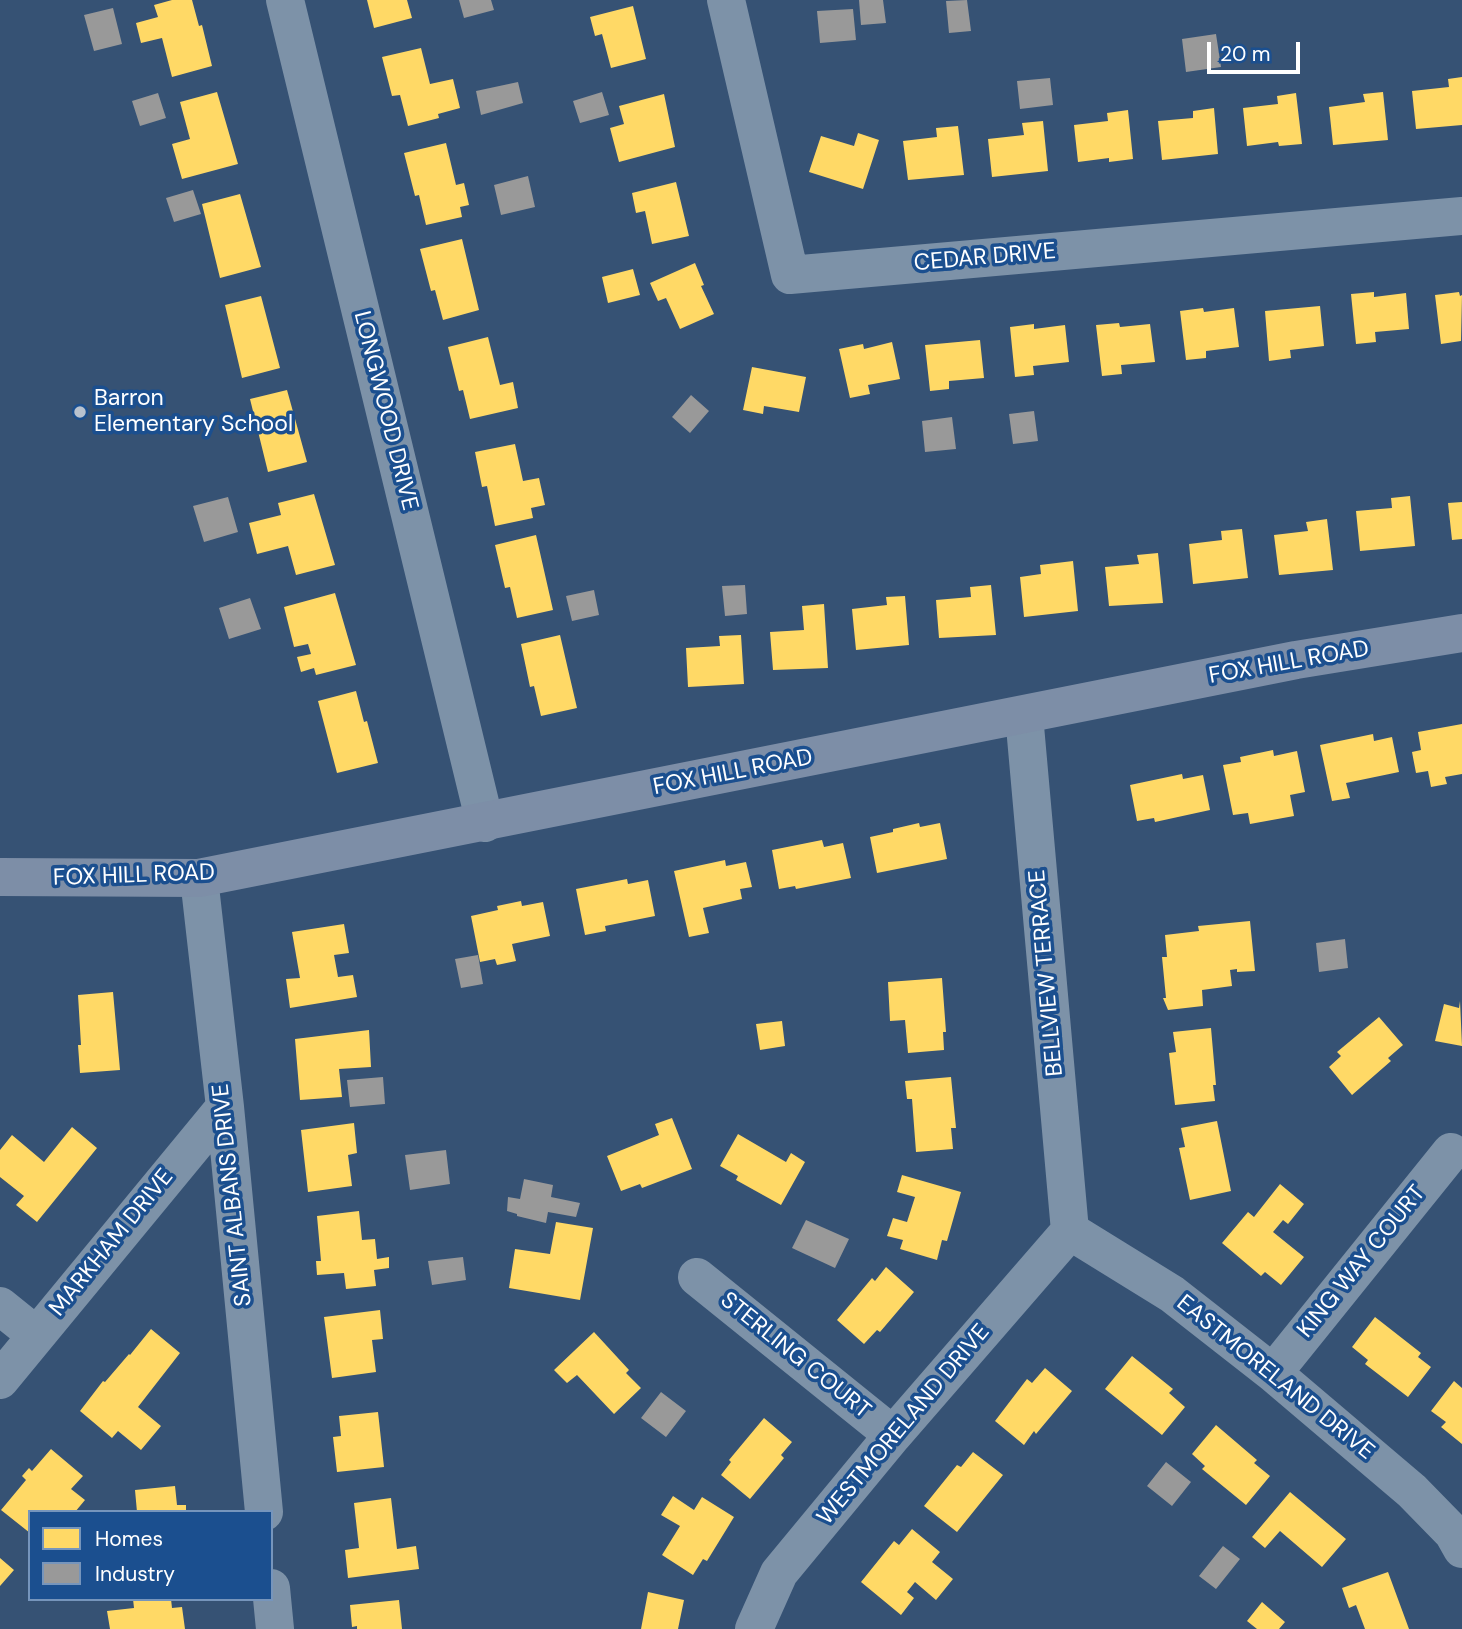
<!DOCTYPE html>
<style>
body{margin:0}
#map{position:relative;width:1462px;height:1629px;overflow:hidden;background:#365274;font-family:"DM Sans",sans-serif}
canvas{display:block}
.legend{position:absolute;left:28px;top:1510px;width:245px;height:91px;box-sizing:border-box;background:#1b4f8f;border:2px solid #7695bc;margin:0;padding:9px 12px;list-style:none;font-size:21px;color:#fff}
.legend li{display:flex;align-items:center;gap:14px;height:35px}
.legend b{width:35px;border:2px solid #7695bc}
.scale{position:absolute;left:1207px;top:42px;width:93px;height:32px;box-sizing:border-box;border:4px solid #fff;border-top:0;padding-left:9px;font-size:21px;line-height:24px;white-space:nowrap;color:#fff;-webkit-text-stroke:5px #1b4f8f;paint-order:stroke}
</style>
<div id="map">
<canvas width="1462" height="1629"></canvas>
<ul class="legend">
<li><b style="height:19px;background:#ffd966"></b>Homes</li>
<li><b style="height:19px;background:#999"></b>Industry</li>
</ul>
<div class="scale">20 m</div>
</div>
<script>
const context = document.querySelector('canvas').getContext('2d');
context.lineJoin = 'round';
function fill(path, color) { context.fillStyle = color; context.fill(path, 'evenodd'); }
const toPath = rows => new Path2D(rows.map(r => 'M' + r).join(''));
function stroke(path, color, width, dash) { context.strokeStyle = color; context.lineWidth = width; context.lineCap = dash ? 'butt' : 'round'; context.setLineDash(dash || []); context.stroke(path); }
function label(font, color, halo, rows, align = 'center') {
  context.font = font + ' "DM Sans",sans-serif'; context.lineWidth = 7; context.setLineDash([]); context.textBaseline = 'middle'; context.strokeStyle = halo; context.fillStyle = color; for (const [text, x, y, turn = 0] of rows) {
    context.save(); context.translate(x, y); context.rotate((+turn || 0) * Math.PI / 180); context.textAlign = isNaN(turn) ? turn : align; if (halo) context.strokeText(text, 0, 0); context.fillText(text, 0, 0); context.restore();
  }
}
fill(toPath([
 [172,0,192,0,199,26,202,25,212,66,172,77,162,38,141,43,136,23,158,17,154,5],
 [367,0,407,0,412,18,374,28],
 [633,6,646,59,611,68,602,34,595,36,590,17],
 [421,48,430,84,453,79,460,108,438,114,439,118,408,126,400,95,392,96,382,57],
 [1462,77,1462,125,1416,129,1412,91,1449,87,1448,79],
 [217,92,238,164,182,179,172,144,190,139,180,102],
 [1383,92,1388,140,1333,145,1329,107,1365,102,1363,94],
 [1296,93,1302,144,1279,146,1278,142,1247,146,1243,108,1278,104,1277,96],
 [664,94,675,147,619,162,610,128,624,124,619,106],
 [1214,108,1218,154,1162,160,1158,121,1193,118,1193,111],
 [1128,110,1133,159,1109,162,1109,158,1078,162,1074,125,1108,121,1107,113],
 [1043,121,1048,171,992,177,988,139,1024,135,1022,123],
 [958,126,964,175,908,180,903,141,937,137,936,128],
 [858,133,879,140,863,189,809,172,821,136,854,146],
 [446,143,456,185,464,183,469,205,460,207,462,217,426,225,419,195,415,196,404,153],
 [676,182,689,236,652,244,645,211,636,213,632,193],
 [240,194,261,267,220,278,202,204],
 [462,239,479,310,443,320,435,290,431,291,420,249],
 [695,263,704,285,701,286,714,314,680,329,666,298,658,301,650,283],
 [633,269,640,295,608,303,602,277],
 [1374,292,1374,297,1406,293,1409,329,1375,332,1376,342,1356,344,1351,294],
 [1459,292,1460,296,1462,295,1461,341,1441,344,1435,295],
 [261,296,280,368,242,378,225,305],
 [1320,306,1324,346,1290,350,1291,358,1269,361,1265,311],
 [1203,308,1204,312,1234,308,1239,347,1206,351,1206,358,1186,360,1180,311],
 [1119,323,1120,327,1150,324,1155,362,1121,365,1122,374,1102,376,1096,325],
 [1034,324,1034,329,1065,325,1069,362,1033,366,1034,375,1015,377,1010,327],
 [488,337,500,385,513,382,518,408,470,419,463,390,459,391,448,347],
 [980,340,984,378,949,381,949,389,930,391,925,345],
 [892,342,900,379,868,385,870,394,850,398,839,349,863,344,864,349],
 [752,367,806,377,799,412,764,406,763,414,743,410],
 [287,390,307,462,268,472,250,399],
 [515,444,523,481,539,478,545,505,531,508,533,518,495,526,487,486,482,487,475,452],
 [314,494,335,565,296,575,288,546,257,554,249,523,281,515,278,503],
 [1410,496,1415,546,1360,551,1356,511,1392,508,1391,498],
 [1462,502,1462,539,1452,540,1448,503],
 [1327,519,1333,570,1279,575,1274,535,1308,531,1306,522],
 [1242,529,1248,578,1193,584,1189,544,1222,540,1221,531],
 [536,535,553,610,517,618,510,587,505,588,495,545],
 [1158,553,1163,603,1109,606,1105,567,1139,564,1137,555],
 [1073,561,1078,611,1024,617,1020,577,1041,574,1040,565],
 [991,585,996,635,939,638,936,600,971,597,970,587],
 [335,593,356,665,316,675,314,668,301,672,297,657,311,654,308,644,294,647,284,607],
 [905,596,909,645,856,650,852,609,887,605,886,597],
 [824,604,828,668,773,670,770,632,804,630,802,606],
 [560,635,577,708,541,716,534,686,530,687,521,644],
 [741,635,744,684,688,687,686,648,720,646,719,636],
 [356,691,364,722,367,721,378,763,337,773,318,701],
 [1462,724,1462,774,1445,777,1447,784,1431,787,1428,771,1416,773,1412,752,1421,750,1418,732],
 [1373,734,1374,741,1392,737,1399,772,1346,783,1350,798,1332,801,1320,745],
 [1273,750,1274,756,1297,751,1305,792,1290,795,1294,816,1250,824,1248,813,1233,815,1223,765,1241,762,1240,757],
 [1182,774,1183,779,1203,775,1210,810,1155,822,1154,818,1137,821,1130,785],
 [919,823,920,827,940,823,947,859,877,873,870,837,893,832,893,829],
 [822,840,824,847,843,843,851,878,796,889,795,886,779,889,772,850],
 [725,860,726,866,746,862,752,887,740,889,742,899,703,908,709,933,689,937,674,871],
 [627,879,628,884,648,880,655,916,605,926,606,931,585,935,576,889],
 [521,901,522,906,543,902,550,936,512,944,516,961,497,965,495,959,480,962,471,916,498,910,497,906],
 [1250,921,1255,971,1237,972,1237,969,1230,970,1232,986,1202,990,1203,1006,1168,1010,1163,998,1166,998,1162,957,1167,957,1165,935,1199,931,1198,926],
 [344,924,349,953,334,955,338,977,353,975,357,997,290,1008,286,979,300,978,292,932],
 [942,978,946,1032,943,1032,944,1050,908,1053,905,1020,890,1021,888,982],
 [113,992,120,1070,80,1073,78,1045,81,1045,78,995],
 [1460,1001,1462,1046,1435,1041,1444,1004,1459,1008],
 [1379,1017,1403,1045,1388,1058,1391,1061,1352,1095,1329,1067,1341,1056,1337,1052],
 [782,1021,785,1046,760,1050,756,1024],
 [1211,1028,1216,1085,1213,1085,1215,1101,1175,1105,1169,1053,1176,1052,1173,1032],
 [369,1030,371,1067,339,1069,342,1097,300,1100,295,1039],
 [951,1077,956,1128,951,1128,953,1149,916,1152,912,1099,907,1099,905,1081],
 [672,1118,692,1169,642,1188,640,1184,621,1191,607,1156,659,1135,655,1124],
 [1217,1121,1231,1191,1190,1200,1179,1148,1185,1147,1181,1128],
 [354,1123,357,1153,348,1155,352,1186,308,1192,301,1130],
 [72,1127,97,1148,37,1222,16,1205,24,1196,0,1177,0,1150,12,1135,44,1162],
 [738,1134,786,1162,791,1153,805,1162,781,1205,736,1180,738,1176,720,1166],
 [902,1175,961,1192,947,1241,942,1240,937,1260,900,1249,903,1240,887,1236,893,1218,907,1222,915,1197,897,1192],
 [1280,1184,1304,1204,1288,1224,1283,1220,1273,1232,1304,1257,1281,1285,1265,1272,1261,1276,1222,1243,1248,1212,1254,1217],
 [359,1211,362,1240,375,1239,377,1259,389,1257,389,1268,374,1270,376,1286,346,1289,344,1273,317,1275,316,1261,321,1261,317,1216],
 [556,1222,593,1228,580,1300,509,1288,515,1249,550,1254],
 [886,1267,914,1292,880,1332,877,1330,864,1344,837,1320,872,1278,875,1281],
 [380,1310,383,1339,372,1340,376,1372,332,1378,324,1317],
 [1375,1317,1421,1353,1418,1357,1431,1367,1408,1397,1365,1364,1368,1360,1352,1347],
 [151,1329,180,1353,138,1407,161,1426,141,1450,118,1431,112,1438,80,1411,103,1381,105,1382,129,1354,130,1355],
 [594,1332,629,1370,626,1373,641,1388,614,1414,577,1375,567,1383,554,1370],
 [1132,1356,1173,1389,1169,1393,1185,1407,1162,1435,1105,1389],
 [1045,1368,1072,1391,1036,1434,1034,1431,1024,1445,995,1421,1027,1379,1032,1383],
 [1454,1381,1462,1388,1462,1444,1441,1427,1446,1422,1431,1411],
 [378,1412,384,1467,337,1472,333,1437,341,1436,339,1416],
 [764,1418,792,1442,781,1455,784,1458,750,1499,721,1475,731,1462,729,1460],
 [1216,1425,1257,1460,1254,1463,1270,1476,1246,1505,1202,1469,1205,1466,1192,1454],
 [51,1449,83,1476,71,1489,85,1500,75,1512,30,1512,30,1533,1,1510,26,1480,22,1476,29,1468,32,1471],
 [973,1452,1003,1475,957,1532,924,1506,957,1465,961,1467],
 [175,1486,177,1505,186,1505,186,1512,137,1512,135,1490],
 [1290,1492,1346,1539,1322,1567,1280,1531,1265,1548,1252,1537],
 [673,1496,694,1510,702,1497,734,1517,707,1561,703,1559,693,1575,662,1555,680,1526,661,1515],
 [391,1498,397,1549,416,1546,419,1569,348,1578,345,1550,359,1548,354,1503],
 [912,1529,940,1552,932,1562,953,1579,936,1600,915,1582,907,1592,914,1598,901,1615,861,1582,894,1541,899,1545],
 [0,1558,14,1570,0,1586],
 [1388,1572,1409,1629,1365,1629,1356,1605,1349,1608,1342,1588],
 [648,1592,684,1600,678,1629,641,1629],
 [133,1599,171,1599,172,1608,182,1607,185,1629,110,1629,107,1611,134,1608],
 [399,1600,402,1629,357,1629,357,1626,352,1627,350,1605],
 [1262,1602,1285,1622,1279,1629,1257,1629,1247,1621]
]), '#ffd966');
fill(toPath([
 [459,0,491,0,494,10,464,18],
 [859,0,883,0,886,23,861,25],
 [967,0,971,31,949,33,946,1],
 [113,8,122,44,94,51,84,15],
 [853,9,856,40,820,43,817,11],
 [1216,34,1221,67,1186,72,1182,39],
 [1050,78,1053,105,1020,109,1017,81],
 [518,82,523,103,481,115,476,91],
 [602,92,609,115,580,123,573,101],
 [158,93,166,118,140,126,132,101],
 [528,176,535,207,501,215,494,185],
 [193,190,201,214,174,222,166,198],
 [691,395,709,411,690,433,672,417],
 [1034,411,1038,441,1013,444,1009,414],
 [952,417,956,449,925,452,922,421],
 [228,497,238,532,204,542,193,506],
 [745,585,747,614,725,616,722,586],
 [594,590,599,615,572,621,566,596],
 [250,598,261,629,229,639,219,608],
 [1345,939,1348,968,1319,972,1316,943],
 [478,955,483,984,461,988,455,959],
 [383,1077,385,1104,350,1107,347,1080],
 [446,1150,450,1184,410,1190,405,1155],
 [524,1179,553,1185,551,1197,580,1203,576,1217,548,1212,546,1223,517,1216,517,1214,507,1211,508,1197,520,1199],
 [806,1220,849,1239,835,1268,792,1248],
 [463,1257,466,1280,432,1285,428,1261],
 [661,1392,686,1411,666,1437,641,1418],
 [1166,1462,1191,1482,1172,1506,1147,1486],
 [1223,1546,1240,1559,1216,1589,1199,1576]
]), '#999');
stroke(toPath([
 [285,0,485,823],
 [726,0,790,275,1462,216],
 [1024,715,1070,1231],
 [199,878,225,1107,264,1512],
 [1070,1231,1172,1294,1273,1373,1412,1491,1453,1533,1462,1549],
 [697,1277,893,1435],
 [0,1306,36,1335],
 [1273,1373,1451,1152],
 [0,1380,225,1107],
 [271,1588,275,1629],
 [754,1629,779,1573,893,1435,1070,1231]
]), '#7d92a8', 38);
stroke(toPath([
 [0,877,199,878,1296,660,1462,633]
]), '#7d8ea7', 38);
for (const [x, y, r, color] of [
 [80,412,7,"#b9c2ce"]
]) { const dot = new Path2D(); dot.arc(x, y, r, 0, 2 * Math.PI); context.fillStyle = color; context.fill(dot); stroke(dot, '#1b4f8f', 2.5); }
label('23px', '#fff', '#1b4f8f', [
 ["CEDAR DRIVE",985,258,-5],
 ["LONGWOOD DRIVE",385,411,76],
 ["FOX HILL ROAD",1289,663,-10],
 ["FOX HILL ROAD",733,773,-11],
 ["FOX HILL ROAD",134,876,-2],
 ["BELLVIEW TERRACE",1047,973,-95],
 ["SAINT ALBANS DRIVE",233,1195,-96],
 ["MARKHAM DRIVE",112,1243,-51],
 ["KING WAY COURT",1362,1262,-51],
 ["STERLING COURT",795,1356,39],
 ["EASTMORELAND DRIVE",1275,1378,39],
 ["WESTMORELAND DRIVE",904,1425,-50]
]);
label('23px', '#fff', '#1b4f8f', [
 ["Barron",94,399],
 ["Elementary School",94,425]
], 'left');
</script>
